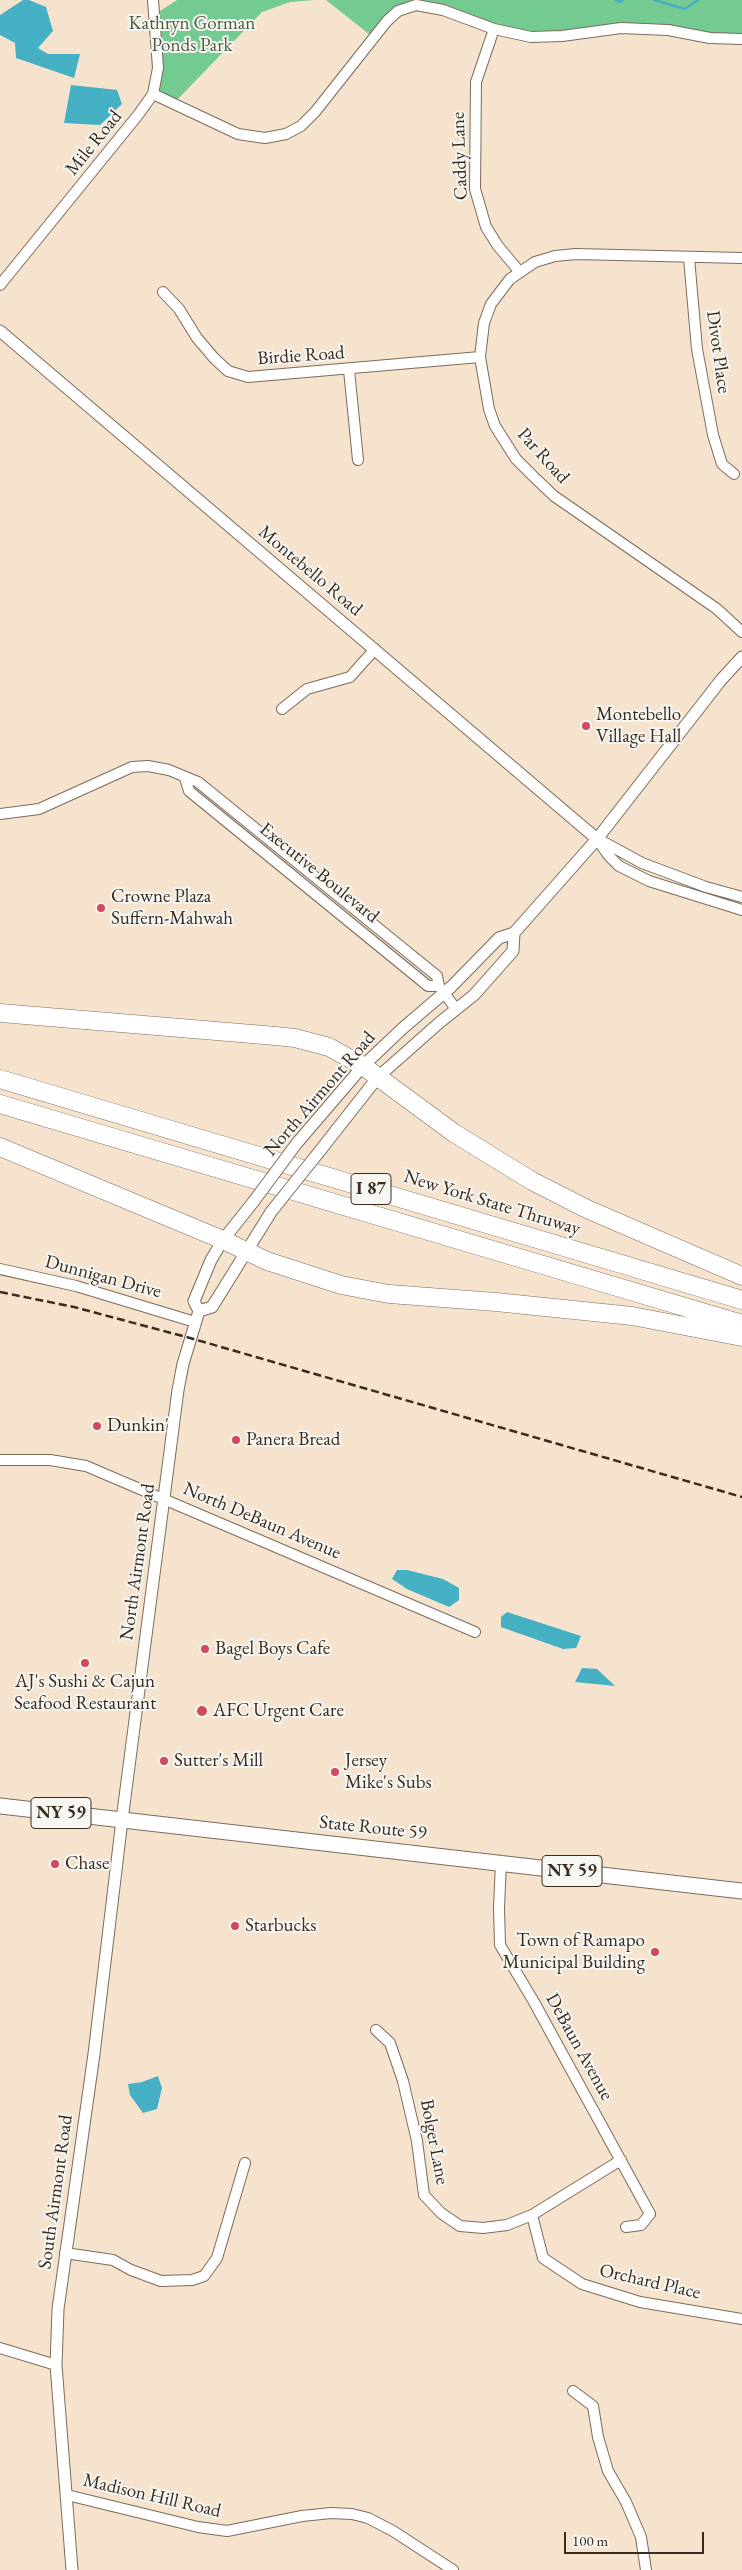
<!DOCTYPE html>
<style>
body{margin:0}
#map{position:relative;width:742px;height:2570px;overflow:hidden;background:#f5e3cd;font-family:"EB Garamond",serif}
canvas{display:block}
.scale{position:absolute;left:564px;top:2532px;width:140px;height:22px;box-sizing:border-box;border:2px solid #3b2a1e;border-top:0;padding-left:6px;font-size:15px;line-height:18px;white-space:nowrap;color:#3b2a1e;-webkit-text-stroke:4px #f6f6f2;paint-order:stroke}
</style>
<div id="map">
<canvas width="742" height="2570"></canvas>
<div class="scale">100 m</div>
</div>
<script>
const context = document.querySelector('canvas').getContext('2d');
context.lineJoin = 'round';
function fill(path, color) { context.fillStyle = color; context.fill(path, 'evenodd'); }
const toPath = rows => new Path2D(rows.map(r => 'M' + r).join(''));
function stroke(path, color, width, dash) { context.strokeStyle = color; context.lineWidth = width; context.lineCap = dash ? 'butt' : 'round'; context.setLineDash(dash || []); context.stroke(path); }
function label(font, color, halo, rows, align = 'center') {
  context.font = font + ' "EB Garamond",serif'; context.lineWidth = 4; context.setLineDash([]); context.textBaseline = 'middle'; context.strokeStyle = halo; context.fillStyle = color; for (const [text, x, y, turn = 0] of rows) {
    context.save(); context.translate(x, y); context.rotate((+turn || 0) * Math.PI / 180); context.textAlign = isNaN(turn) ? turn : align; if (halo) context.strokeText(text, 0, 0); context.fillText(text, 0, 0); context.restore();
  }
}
fill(toPath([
 [177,0,314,0,290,2,262,12,174,103,153,94,154,15],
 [326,0,742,0,742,39,668,30,531,37,416,5,398,11,374,38]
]), '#73cb91');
fill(toPath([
 [23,0,29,0,46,7,53,31,38,48,48,54,80,54,74,78,16,58,15,43,0,35,0,15],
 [71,85,117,90,122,104,100,125,64,123],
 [397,1570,407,1570,443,1579,459,1588,459,1600,449,1607,407,1589,392,1579],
 [507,1612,581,1636,576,1648,563,1649,501,1627,501,1617],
 [582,1668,597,1669,615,1686,575,1682],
 [158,2076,162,2088,157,2109,143,2113,130,2095,128,2084,142,2082]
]), '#45afc4');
stroke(toPath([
 [616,0,620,2,623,0],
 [654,0,685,9,698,0]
]), '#45afc4', 2.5);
const minor = toPath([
 [494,29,476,82,475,189,486,227,498,246,519,271],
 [153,94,238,134,265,138,286,134,301,126,315,112,387,21,398,11,416,5,443,10,494,29,531,37,562,36,621,28,668,30,710,38,742,39],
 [689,258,697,349,713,435,722,464,734,474],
 [742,258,576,254,555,256,535,262,510,279,491,304,484,323,480,357,489,409,495,426,516,459,533,476,554,496,717,609,742,632],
 [0,285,138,115,153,94,158,68,153,0],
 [163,292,179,309,197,338,214,358,228,371,248,377,480,357],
 [349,370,358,460],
 [282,709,307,689,350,677,375,649],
 [185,778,189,791,428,986,439,986],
 [0,814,39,809,132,767,148,766,169,770,198,782,437,976,439,986,456,1009],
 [597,839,609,856,619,866,649,881,742,910],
 [598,839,642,863,706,887,742,897],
 [0,1269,76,1286,195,1322],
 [0,1460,50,1460,86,1466,475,1632],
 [501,1862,499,1908,500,1945,534,2002,650,2214,641,2225,626,2227],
 [376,2030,390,2043,403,2081,417,2141,424,2195,441,2213,460,2226,483,2228,507,2225,532,2215,621,2160],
 [532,2215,543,2258,582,2284,640,2302,742,2319],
 [65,2253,113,2260,131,2270,161,2281,192,2280,204,2276,217,2258,245,2163],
 [0,2348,56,2365],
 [573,2391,593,2406,598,2437,608,2471,626,2502,641,2537,646,2570],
 [67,2495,198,2527,227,2531,302,2516,331,2513,352,2514,368,2518,393,2531,453,2570]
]);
const tertiary = toPath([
 [0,331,597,839],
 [297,1143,363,1066,403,1028,451,987,499,938,514,933,597,839,721,680,742,657],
 [319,1152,378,1077,439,1023,474,995,513,951,514,933],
 [199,1311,212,1307,271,1212],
 [72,2570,56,2365,58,2309,94,2054,122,1820,178,1390,183,1364,199,1311,194,1301,211,1260,223,1240,254,1201]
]);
const primary = toPath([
 [0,1806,742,1891]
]);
const motorway = toPath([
 [0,1013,276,1036,295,1038,329,1047,363,1066,454,1133,532,1181,587,1209,742,1276],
 [0,1079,742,1300],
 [0,1104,742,1324],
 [0,1147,223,1240,267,1261,341,1285,389,1294,496,1302,632,1316,742,1337]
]);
stroke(minor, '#7c6b5b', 12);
stroke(tertiary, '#7c6b5b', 13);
stroke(primary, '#7c6b5b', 17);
stroke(motorway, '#7c6b5b', 19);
stroke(minor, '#fff', 10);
stroke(tertiary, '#fff', 11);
stroke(primary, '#fff', 15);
stroke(motorway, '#fff', 18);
stroke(toPath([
 [0,1292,74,1307,190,1338,742,1497]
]), '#3b2a1e', 2.5, [8, 4]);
const tertiaryBridge = toPath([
 [254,1201,297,1143],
 [271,1212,319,1152]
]);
stroke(tertiaryBridge, '#7c6b5b', 13, []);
stroke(tertiaryBridge, '#fff', 11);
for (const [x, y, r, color] of [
 [586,726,5,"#d1495b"],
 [101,908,5,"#d1495b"],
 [97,1426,5,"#d1495b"],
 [236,1440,5,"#d1495b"],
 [205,1649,5,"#d1495b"],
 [85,1663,5,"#d1495b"],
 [202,1711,6,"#d1495b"],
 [164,1761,5,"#d1495b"],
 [335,1772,5,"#d1495b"],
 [55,1864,5,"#d1495b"],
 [235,1926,5,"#d1495b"],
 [655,1952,5,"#d1495b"]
]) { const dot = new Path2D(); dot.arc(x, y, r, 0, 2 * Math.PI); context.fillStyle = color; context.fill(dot); stroke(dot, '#f6f6f2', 2); }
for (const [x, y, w] of [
 [371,1189,40],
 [61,1813,60],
 [572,1871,60]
]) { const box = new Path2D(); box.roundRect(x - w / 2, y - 15.5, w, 31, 4); context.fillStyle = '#f6f6f2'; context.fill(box); stroke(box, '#3b2a1e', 1); }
label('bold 18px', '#3b2a1e', null, [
 ["I 87",371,1189],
 ["NY 59",61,1813],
 ["NY 59",572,1871]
]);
label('19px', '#4c5a40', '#f6f6f2', [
 ["Kathryn Gorman",192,24],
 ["Ponds Park",192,46]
]);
label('19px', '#3b2a1e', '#f6f6f2', [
 ["Mile Road",94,143,-51],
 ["Caddy Lane",460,156,-92],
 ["Divot Place",718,352,82],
 ["Birdie Road",301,356,-4],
 ["Par Road",543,456,48],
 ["Montebello Road",310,571,40],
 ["Executive Boulevard",319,873,39],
 ["North Airmont Road",320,1094,-49],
 ["New York State Thruway",492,1203,17],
 ["Dunnigan Drive",103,1277,15],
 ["North DeBaun Avenue",262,1521,23],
 ["North Airmont Road",138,1562,-82],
 ["State Route 59",373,1828,6],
 ["DeBaun Avenue",579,2047,61],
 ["Bolger Lane",434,2142,79],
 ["South Airmont Road",56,2192,-82],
 ["Orchard Place",650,2282,13],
 ["Madison Hill Road",152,2496,13]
]);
label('19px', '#3b2a1e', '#f6f6f2', [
 ["Montebello",596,715],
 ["Village Hall",596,737],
 ["Crowne Plaza",111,897],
 ["Suffern-Mahwah",111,919],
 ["Dunkin'",107,1426],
 ["Panera Bread",246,1440],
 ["Bagel Boys Cafe",215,1649],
 ["AJ's Sushi & Cajun",85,1682,"center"],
 ["Seafood Restaurant",85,1704,"center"],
 ["AFC Urgent Care",213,1711],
 ["Sutter's Mill",174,1761],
 ["Jersey",345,1761],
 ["Mike's Subs",345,1783],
 ["Chase",65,1864],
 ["Starbucks",245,1926],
 ["Town of Ramapo",645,1941,"right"],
 ["Municipal Building",645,1963,"right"]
], 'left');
</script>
